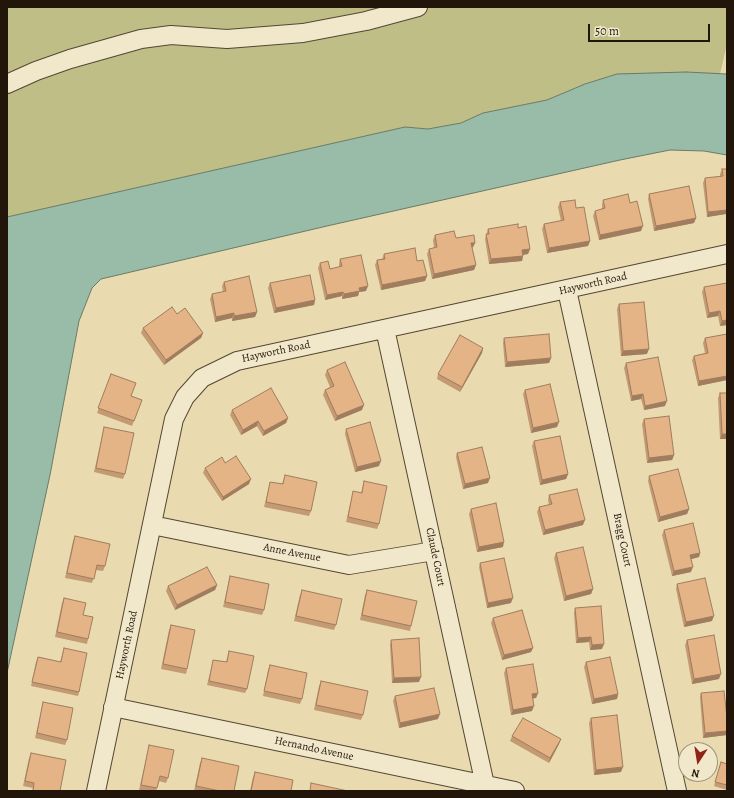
<!DOCTYPE html>
<style>
body{margin:0}
#map{position:relative;width:734px;height:798px;overflow:hidden;background:#e9dbaf;font-family:Alegreya,serif}
canvas{display:block}
.frame{position:absolute;inset:0;border:8px solid #22160a;pointer-events:none}
.north{position:absolute;left:678px;top:742px;width:40px;height:40px;box-sizing:border-box;background:#f1e8cb;border:1px solid #9e947e;border-radius:50%;rotate:192deg;font-size:11px;font-weight:700;line-height:16px;text-align:center;color:#22160a}
.north::after{content:'';display:block;margin:auto;width:14px;height:18px;background:#8f2418;clip-path:polygon(50% 0,100% 100%,50% 72%,0 100%)}
.scale{position:absolute;left:588px;top:24px;width:122px;height:18px;box-sizing:border-box;border:2px solid #22160a;border-top:0;padding-left:5px;font-size:12px;line-height:14px;white-space:nowrap;color:#22160a;-webkit-text-stroke:3px #f1e8cb;paint-order:stroke}
</style>
<div id="map">
<canvas width="734" height="798"></canvas>
<div class="frame"></div>
<div class="north">N</div>
<div class="scale">50 m</div>
</div>
<script>
const context = document.querySelector('canvas').getContext('2d');
context.lineJoin = 'round';
function fill(path, color) { context.fillStyle = color; context.fill(path, 'evenodd'); }
const toPath = rows => new Path2D(rows.map(r => 'M' + r).join(''));
function stroke(path, color, width, dash) { context.strokeStyle = color; context.lineWidth = width; context.lineCap = dash ? 'butt' : 'round'; context.setLineDash(dash || []); context.stroke(path); }
function label(font, color, halo, rows, align = 'center') {
  context.font = font + ' Alegreya,serif'; context.lineWidth = 3; context.setLineDash([]); context.textBaseline = 'middle'; context.strokeStyle = halo; context.fillStyle = color; for (const [text, x, y, turn = 0] of rows) {
    context.save(); context.translate(x, y); context.rotate((+turn || 0) * Math.PI / 180); context.textAlign = isNaN(turn) ? turn : align; if (halo) context.strokeText(text, 0, 0); context.fillText(text, 0, 0); context.restore();
  }
}
fill(toPath([
 [7,7,727,7,727,44,720,74,617,74,585,84,547,100,483,113,461,123,428,129,405,127,7,217]
]), '#bebe86');
const water = toPath([
 [686,72,727,74,727,155,704,151,670,150,620,160,327,226,101,279,92,288,79,321,50,475,7,673,7,217,405,127,428,129,461,123,483,113,547,100,585,84,617,74,686,72]
]);
fill(water, '#98bca7');
stroke(water, '#697a68', 1);
const minor = toPath([
 [7,84,36,71,70,59,141,39,171,35,227,39,303,33,366,21,418,7],
 [567,290,677,791],
 [385,329,485,785],
 [152,525,349,565,434,551],
 [113,707,515,791],
 [96,791,174,419,185,397,202,378,237,361,727,254]
]);
stroke(minor, '#544733', 20);
stroke(minor, '#f1e8cb', 18);
fill(toPath([
 [722,169,726,214,707,217,703,183,705,178,720,177,720,174],
 [649,194,696,218,694,223,654,231,648,199],
 [603,200,630,203,641,231,599,240,593,216,595,211,602,209,602,205],
 [560,202,576,208,590,241,588,246,547,253,542,229,544,224,561,221,558,207],
 [518,228,530,249,528,254,523,255,523,256,522,261,489,264,485,239,488,229],
 [435,235,456,238,475,243,473,247,472,248,476,265,474,270,432,279,427,254,429,249,434,248,433,240],
 [384,254,417,261,427,276,425,281,381,290,375,265,377,260,382,259],
 [340,259,366,291,359,292,358,296,342,299,342,296,325,300,318,268,320,263,330,269,339,267,339,264],
 [224,282,257,312,255,317,232,321,232,318,215,322,210,299,212,294,223,292,222,286],
 [270,283,315,300,314,305,274,313,268,288],
 [727,283,727,325,720,326,718,316,707,318,702,292,704,287],
 [619,304,647,354,621,356,617,309],
 [177,314,203,333,201,338,164,365,141,333,143,328],
 [727,334,727,380,698,386,692,360,694,356,705,353,703,343,705,338],
 [504,338,551,358,549,363,505,367,503,343],
 [483,348,482,353,460,392,437,379,438,374],
 [626,363,665,406,644,410,641,399,631,401,624,368],
 [327,370,362,410,335,421,323,395,325,390,330,387,325,375],
 [111,374,131,396,142,400,132,426,97,413],
 [525,390,557,427,531,433,523,394],
 [720,393,727,439,720,439,718,398],
 [232,410,288,418,286,423,263,436,257,426,241,435,230,415],
 [644,419,674,455,672,460,647,463,642,424],
 [104,427,125,474,123,479,94,472,103,432],
 [346,429,379,466,355,472,345,434],
 [534,441,568,474,566,479,540,485,532,446],
 [457,453,488,483,463,489,456,457],
 [225,463,249,484,222,501,203,473,205,468],
 [285,475,311,511,309,516,264,507,269,487,270,482,282,484],
 [649,476,689,509,687,514,658,522,648,481],
 [364,481,379,524,377,529,346,522,352,496,353,491,361,493],
 [549,495,583,525,543,535,537,512,539,507,549,505,548,500],
 [471,509,503,547,477,552,469,514],
 [664,530,700,553,699,557,691,559,691,572,672,576,662,535],
 [75,536,105,566,103,571,96,570,92,583,65,578,73,541],
 [556,553,593,589,591,594,564,601,554,558],
 [480,563,511,603,487,608,479,567],
 [230,576,264,610,262,615,223,607,229,580],
 [677,584,712,621,684,627,676,589],
 [217,585,215,590,175,610,166,591,168,586],
 [302,590,336,625,334,630,294,621,300,595],
 [367,590,411,626,410,631,360,620,365,595],
 [64,598,83,615,88,639,87,644,55,637,62,603],
 [575,608,602,649,590,650,589,642,576,643,574,613],
 [493,618,533,648,531,652,502,660,491,623],
 [171,625,187,669,186,674,161,669,169,630],
 [391,640,419,682,392,683,390,645],
 [687,640,719,679,692,684,685,645],
 [64,648,79,692,78,696,31,686,36,662,38,657,60,662],
 [229,651,247,689,245,693,207,685,212,665,213,660,226,662],
 [586,662,618,694,617,699,592,704,584,667],
 [270,665,302,699,300,704,263,696,268,670],
 [506,668,538,693,536,698,532,698,532,711,511,715,504,673],
 [321,681,363,715,361,720,314,710,319,686],
 [701,693,727,718,727,735,703,738,700,697],
 [395,696,438,719,399,728,393,701],
 [43,702,67,740,65,745,35,738,42,707],
 [591,718,621,772,594,775,589,723],
 [512,736,561,739,559,744,549,763,510,741],
 [149,745,168,778,166,783,159,781,156,791,145,791,139,790,148,750],
 [31,753,60,791,32,791,33,788,23,786,29,758],
 [202,758,234,791,194,791,200,763],
 [721,762,727,764,727,790,714,786],
 [255,772,291,791,250,791,253,777]
]), '#c49a73');
fill(toPath([
 [727,210,726,214,707,217,708,212],
 [696,218,694,223,654,231,656,226],
 [643,226,641,231,599,240,600,235],
 [590,241,588,246,547,253,549,248],
 [471,243,475,243,473,247,470,248],
 [530,249,528,254,521,255,522,250],
 [523,256,522,261,489,264,491,259],
 [476,265,474,270,432,279,434,274],
 [427,276,425,281,381,290,382,285],
 [368,286,366,291,359,292,358,296,342,299,344,294,359,288],
 [343,292,342,296,325,300,327,295],
 [315,300,314,305,274,313,276,308],
 [720,311,718,316,707,318,709,313],
 [257,312,255,317,232,321,234,316],
 [234,313,232,318,215,322,216,317],
 [727,320,727,325,720,326,722,321],
 [203,333,201,338,164,365,166,360],
 [483,348,482,353,460,392,462,387],
 [649,349,647,354,621,356,623,351],
 [551,358,549,363,505,367,507,362],
 [727,376,727,380,698,386,699,381],
 [643,394,641,399,631,401,632,396],
 [667,401,665,406,644,410,645,406],
 [364,405,362,410,335,421,337,416],
 [288,418,286,423,263,436,264,431],
 [258,421,257,426,241,435,243,430],
 [559,422,557,427,531,433,533,428],
 [722,434,727,434,727,439,720,439],
 [674,455,672,460,647,463,649,458],
 [381,461,379,466,355,472,357,467],
 [568,474,566,479,540,485,542,480],
 [490,478,488,483,463,489,465,484],
 [251,479,249,484,222,501,223,497],
 [689,509,687,514,658,522,660,517],
 [585,520,583,525,543,535,545,530],
 [504,542,503,547,477,552,479,547],
 [700,553,699,557,688,560,690,555],
 [693,567,691,572,672,576,674,571],
 [217,585,215,590,175,610,177,605],
 [593,589,591,594,564,601,566,596],
 [513,598,511,603,487,608,488,603],
 [714,616,712,621,684,627,686,622],
 [591,637,589,642,576,643,578,638],
 [604,644,602,649,590,650,592,645],
 [533,648,531,652,502,660,504,655],
 [721,674,719,679,692,684,694,679],
 [421,677,419,682,392,683,394,678],
 [538,693,536,698,530,699,532,694],
 [618,694,617,699,592,704,594,699],
 [534,706,532,711,511,715,513,710],
 [440,714,438,719,399,728,400,723],
 [727,731,727,735,703,738,705,733],
 [561,739,559,744,549,763,550,758],
 [623,767,621,772,594,775,596,770]
]), '#a07d5e');
const building = toPath([
 [722,169,727,169,727,210,708,212,705,178,723,176,722,169],
 [689,186,696,218,656,226,649,194,689,186],
 [628,194,630,203,637,201,643,226,600,235,595,211,605,208,603,200,628,194],
 [575,200,576,208,584,207,590,241,549,248,544,224,564,220,560,202,575,200],
 [518,224,518,228,526,226,530,249,522,250,523,256,491,259,486,234,489,234,488,229,518,224],
 [454,231,456,238,474,235,475,243,471,243,476,265,434,274,429,249,437,247,435,235,454,231],
 [415,248,417,261,423,260,427,276,382,285,377,260,385,259,384,254,415,248],
 [361,255,368,286,359,288,360,291,344,294,343,292,327,295,320,263,328,261,330,269,342,266,340,259,361,255],
 [310,275,315,300,276,308,270,283,310,275],
 [249,276,257,312,234,316,234,313,216,317,212,294,226,291,224,282,249,276],
 [727,283,727,320,722,321,720,311,709,313,704,287,727,283],
 [644,302,649,349,623,351,619,304,644,302],
 [172,307,177,314,185,308,203,333,166,360,143,328,172,307],
 [549,334,551,358,507,362,504,338,549,334],
 [727,334,727,376,699,381,694,356,708,353,705,338,727,334],
 [460,335,483,348,462,387,438,374,460,335],
 [658,357,667,401,645,406,643,394,632,396,626,363,658,357],
 [345,362,364,405,337,416,325,390,334,386,327,370,345,362],
 [111,374,136,383,131,396,142,400,134,421,98,408,111,374],
 [550,384,559,422,533,428,525,390,550,384],
 [271,388,288,418,264,431,258,421,243,430,232,410,271,388],
 [720,393,727,393,727,434,722,434,720,393],
 [669,416,674,455,649,458,644,419,669,416],
 [370,422,381,461,357,467,346,429,370,422],
 [104,427,134,433,125,474,96,468,104,427],
 [560,436,568,474,542,480,534,441,560,436],
 [482,447,490,478,465,484,457,453,482,447],
 [236,456,251,479,223,497,205,468,222,457,225,463,236,456],
 [678,469,689,509,660,517,649,476,678,469],
 [285,475,317,482,311,511,266,502,270,482,283,484,285,475],
 [364,481,387,486,379,524,348,517,353,491,362,493,364,481],
 [577,489,585,520,545,530,539,507,552,504,549,495,577,489],
 [496,503,504,542,479,547,471,509,496,503],
 [693,523,700,553,690,555,693,567,674,571,664,530,693,523],
 [75,536,110,544,105,566,97,565,94,579,67,573,75,536],
 [583,547,593,589,566,596,556,553,583,547],
 [504,558,513,598,488,603,480,563,504,558],
 [207,567,217,585,177,605,168,586,207,567],
 [230,576,269,584,264,610,225,602,230,576],
 [705,578,714,616,686,622,677,584,705,578],
 [302,590,342,599,336,625,296,616,302,590],
 [367,590,417,601,411,626,362,615,367,590],
 [64,598,86,603,83,615,93,617,88,639,57,632,64,598],
 [601,606,604,644,592,645,591,637,578,638,575,608,601,606],
 [522,610,533,648,504,655,493,618,522,610],
 [171,625,195,630,187,669,163,664,171,625],
 [714,635,721,674,694,679,687,640,714,635],
 [419,638,421,677,394,678,391,640,419,638],
 [64,648,87,653,79,692,32,682,38,657,61,662,64,648],
 [229,651,254,656,247,689,209,681,213,660,227,662,229,651],
 [610,657,618,694,594,699,586,662,610,657],
 [533,664,538,693,532,694,534,706,513,710,506,668,533,664],
 [270,665,307,673,302,699,264,691,270,665],
 [321,681,368,691,363,715,316,705,321,681],
 [434,688,440,714,400,723,395,696,434,688],
 [724,691,727,718,727,731,705,733,701,693,724,691],
 [43,702,73,708,67,740,37,733,43,702],
 [617,715,623,767,596,770,591,718,617,715],
 [523,718,561,739,550,758,512,736,523,718],
 [149,745,174,750,168,778,160,776,157,788,141,785,149,745],
 [31,753,66,760,60,791,33,791,34,783,25,781,31,753],
 [202,758,239,766,234,791,220,791,196,786,202,758],
 [721,762,727,764,727,785,715,782,721,762],
 [255,772,293,780,291,791,251,791,255,772],
 [311,783,348,791,310,791,311,783]
]);
fill(building, '#e4b386');
stroke(building, '#a07d5e', 1);
label('11px', '#22160a', '#f1e8cb', [
 ["Hayworth Road",593,284,-13],
 ["Hayworth Road",276,352,-12],
 ["Bragg Court",622,540,78],
 ["Anne Avenue",292,553,11],
 ["Claude Court",435,557,78],
 ["Hayworth Road",127,645,-78],
 ["Hernando Avenue",314,749,12]
]);
</script>
